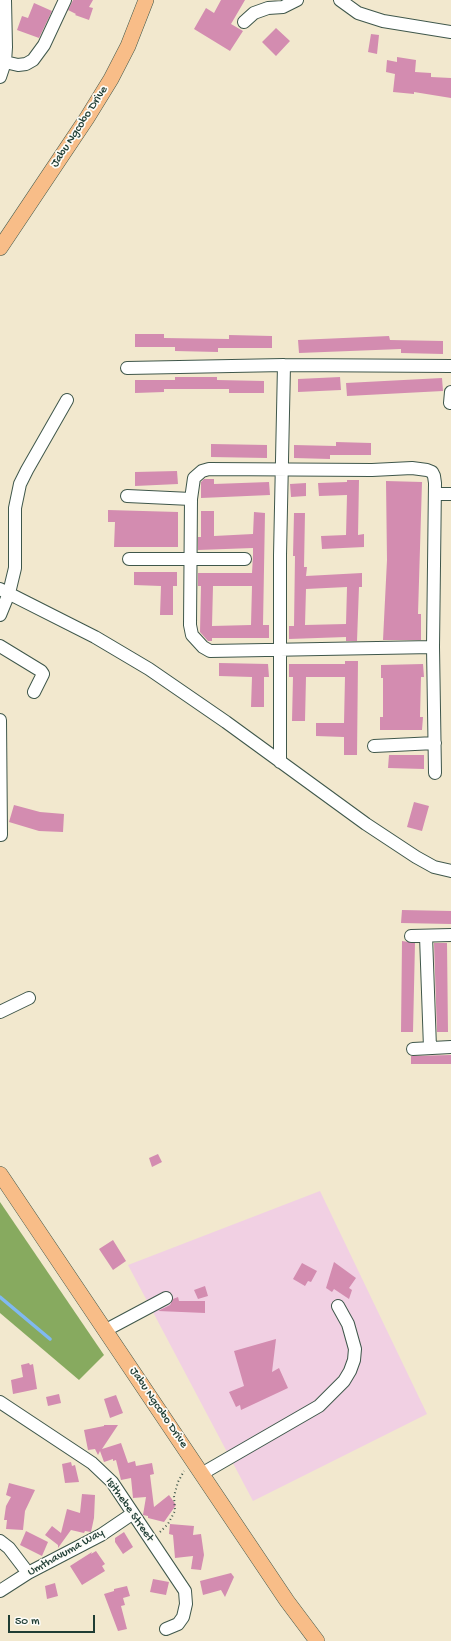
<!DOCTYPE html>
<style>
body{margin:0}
#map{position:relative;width:451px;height:1641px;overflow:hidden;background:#f2e8ce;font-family:"Gochi Hand",sans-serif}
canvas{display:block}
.scale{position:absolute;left:8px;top:1615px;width:87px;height:18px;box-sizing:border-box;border:2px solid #1f3d34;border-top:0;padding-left:5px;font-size:12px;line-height:14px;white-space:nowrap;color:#1f3d34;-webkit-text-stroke:3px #fdfcf7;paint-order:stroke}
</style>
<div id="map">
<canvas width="451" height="1641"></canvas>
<div class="scale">50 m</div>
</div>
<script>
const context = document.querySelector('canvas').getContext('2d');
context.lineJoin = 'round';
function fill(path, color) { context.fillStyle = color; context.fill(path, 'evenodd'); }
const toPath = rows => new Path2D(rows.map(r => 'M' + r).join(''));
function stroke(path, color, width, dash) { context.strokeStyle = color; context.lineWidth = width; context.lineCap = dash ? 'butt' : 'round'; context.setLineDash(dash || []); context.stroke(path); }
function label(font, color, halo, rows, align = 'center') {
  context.font = font + ' "Gochi Hand",sans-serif'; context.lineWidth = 3.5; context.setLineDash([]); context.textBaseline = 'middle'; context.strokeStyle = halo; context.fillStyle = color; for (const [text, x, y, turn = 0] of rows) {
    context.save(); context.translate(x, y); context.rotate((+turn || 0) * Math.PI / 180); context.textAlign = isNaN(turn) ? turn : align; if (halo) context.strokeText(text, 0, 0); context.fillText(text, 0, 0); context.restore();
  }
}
fill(toPath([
 [320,1191,427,1414,253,1501,128,1265]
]), '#f1d0e3');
fill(toPath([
 [0,1202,104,1355,79,1380,0,1313]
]), '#87aa5f');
stroke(toPath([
 [0,1297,50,1339]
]), '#80b9f1', 3.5);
fill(toPath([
 [73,0,93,0,89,7,93,8,89,20,75,15,76,14,68,10],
 [221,0,245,0,231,24,243,31,230,51,194,29,206,8,214,13],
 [34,3,52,11,39,38,17,30,22,16,28,18],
 [276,28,290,41,276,56,262,42],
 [371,34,379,35,377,54,368,52],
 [397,57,416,60,415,72,431,73,431,77,451,78,451,98,414,92,414,94,393,92,395,74,386,72,387,60,397,62],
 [135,334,164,334,164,338,229,339,229,335,272,336,272,348,218,348,218,352,175,351,175,347,135,347],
 [389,336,390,340,443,341,443,354,401,353,401,349,299,353,298,340],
 [175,377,217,377,217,380,264,381,264,393,229,393,229,389,164,389,164,392,135,393,135,380,175,380],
 [340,377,341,390,298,392,298,379],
 [442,378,443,391,347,396,346,383],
 [336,442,371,443,371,455,330,455,330,459,294,458,294,445,336,446],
 [211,444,267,445,267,458,211,457],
 [177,471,178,484,135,486,135,472],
 [204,479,214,479,214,484,269,482,270,495,201,498,201,482],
 [347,480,359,480,358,535,364,534,364,547,322,549,321,536,346,535,347,495,319,496,318,483,347,482],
 [386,481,422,482,418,614,421,614,421,640,383,640,387,560],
 [306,483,306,496,291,497,290,484],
 [108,510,178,512,178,547,114,547,115,522,108,522],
 [201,511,214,511,214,536,253,534,254,512,265,513,263,625,269,625,269,638,212,638,212,641,208,641,200,632,201,586,198,586,198,573,252,573,253,555,253,548,198,550,198,537,201,537],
 [213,586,252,586,251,625,212,626],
 [294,513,305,513,304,567,307,567,306,576,362,573,362,587,359,587,357,641,346,641,346,637,289,639,289,626,294,626,295,556,293,556],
 [347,587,346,624,305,625,306,589],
 [134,572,177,572,177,586,173,586,173,615,160,615,161,586,134,585],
 [345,661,358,661,357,755,344,755,344,737,316,736,316,723,344,723,345,677,306,677,305,721,292,721,293,677,289,677,289,664,345,664],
 [219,663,268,664,269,677,264,677,264,707,251,707,252,677,219,676],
 [423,664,424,677,421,677,420,717,423,717,422,730,380,730,380,717,383,717,383,678,381,678,381,665],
 [389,755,424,755,424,769,388,768],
 [414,802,429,806,422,831,407,827],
 [14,805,40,812,64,814,63,832,39,831,9,822],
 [402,910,451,911,451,924,401,923],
 [402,941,415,943,413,1032,401,1032],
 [434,943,447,943,448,1032,437,1032],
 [451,1055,451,1064,411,1064,411,1056],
 [158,1154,162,1162,152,1167,149,1158],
 [113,1240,126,1261,113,1270,99,1249],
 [334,1262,356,1278,349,1288,352,1290,349,1299,334,1289,332,1292,326,1288],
 [302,1263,317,1271,311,1282,308,1281,305,1286,293,1279],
 [205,1286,208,1296,198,1299,194,1290],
 [178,1297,179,1301,205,1301,205,1313,158,1311,170,1305,173,1299],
 [276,1339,272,1372,279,1368,288,1388,241,1410,240,1405,236,1407,229,1392,244,1386,234,1351],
 [29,1363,30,1365,33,1364,37,1389,13,1394,11,1380,23,1377,21,1365],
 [59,1394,61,1403,48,1406,46,1397],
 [116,1395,123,1413,110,1418,104,1399],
 [104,1425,118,1425,102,1449,121,1443,128,1463,135,1461,136,1466,152,1463,154,1474,150,1475,154,1507,169,1495,176,1505,164,1522,148,1518,148,1516,143,1515,146,1497,133,1498,131,1478,121,1480,116,1460,113,1461,113,1459,104,1462,100,1451,98,1455,95,1449,88,1450,84,1430,104,1426],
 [71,1462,72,1466,75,1465,79,1482,65,1483,62,1464],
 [9,1483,35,1490,25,1511,23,1530,6,1529,7,1520,4,1520,6,1506,11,1497,6,1495],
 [82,1494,95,1495,94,1518,91,1532,85,1531,84,1533,71,1530,58,1548,58,1545,45,1535,52,1526,61,1533,67,1509,80,1513],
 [170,1524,194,1526,193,1535,201,1534,204,1555,201,1570,191,1569,193,1556,175,1558,173,1535,169,1534],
 [26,1531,48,1542,42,1556,20,1545],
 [124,1532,133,1547,123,1554,115,1542,115,1538],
 [96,1551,105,1564,102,1566,105,1571,82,1585,70,1566,92,1552,91,1554],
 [231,1573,234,1577,225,1597,221,1590,203,1595,200,1581],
 [153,1579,169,1582,166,1595,150,1592],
 [55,1583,58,1596,47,1599,45,1586],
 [127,1586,130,1596,123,1598,125,1605,121,1606,127,1629,118,1631,104,1594,114,1591,114,1589]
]), '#d38cb0');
const minor = toPath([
 [340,0,358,13,383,21,451,32],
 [244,22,254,13,268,8,283,7,297,0],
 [5,62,18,65,26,64,33,60,44,45,65,0],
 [0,77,5,62,6,47,5,0],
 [127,368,284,365,451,366],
 [450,403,451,392],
 [435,494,451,494],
 [127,496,191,499],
 [129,559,245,559],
 [0,589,95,637,149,669,226,722,366,824,416,857,434,867,451,871],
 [0,615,9,593,15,568,15,508,20,484,27,470,67,400],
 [0,646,41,671,43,674,34,692],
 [433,647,210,651,203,647,192,635,190,625,191,499,194,478,202,471,209,469,372,470,412,468,427,470,432,472,434,476,435,483,433,647,435,773],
 [0,720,1,835],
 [374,746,435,743],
 [280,762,280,555,284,365],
 [411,936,451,935],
 [426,936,430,1048],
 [0,1012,29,998],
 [413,1049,451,1047],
 [106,1330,166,1298],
 [0,1402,92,1463,112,1482,185,1591,186,1604,183,1617,178,1624,166,1629],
 [203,1473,319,1406,344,1381,350,1371,354,1360,355,1349,348,1324,338,1306],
 [0,1541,9,1548,28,1573],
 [0,1591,28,1573,101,1535,132,1514]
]);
const major = toPath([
 [0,248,87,118,111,79,128,46,146,0],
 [0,1174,287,1601,317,1641]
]);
stroke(minor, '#3f574b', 14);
stroke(major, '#3f574b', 16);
stroke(toPath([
 [160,1532,168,1524,175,1511,174,1496,178,1482,184,1471]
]), '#3f574b', 2, [1, 3]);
stroke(minor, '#fff', 12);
stroke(major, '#f8bd88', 15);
label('12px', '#1f3d34', '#fdfcf7', [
 ["Jabu Ngcobo Drive",80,127,-57],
 ["Jabu Ngcobo Drive",158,1408,56],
 ["Isithebe Street",129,1510,55],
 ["Umthavuma Way",66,1553,-29]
]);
</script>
